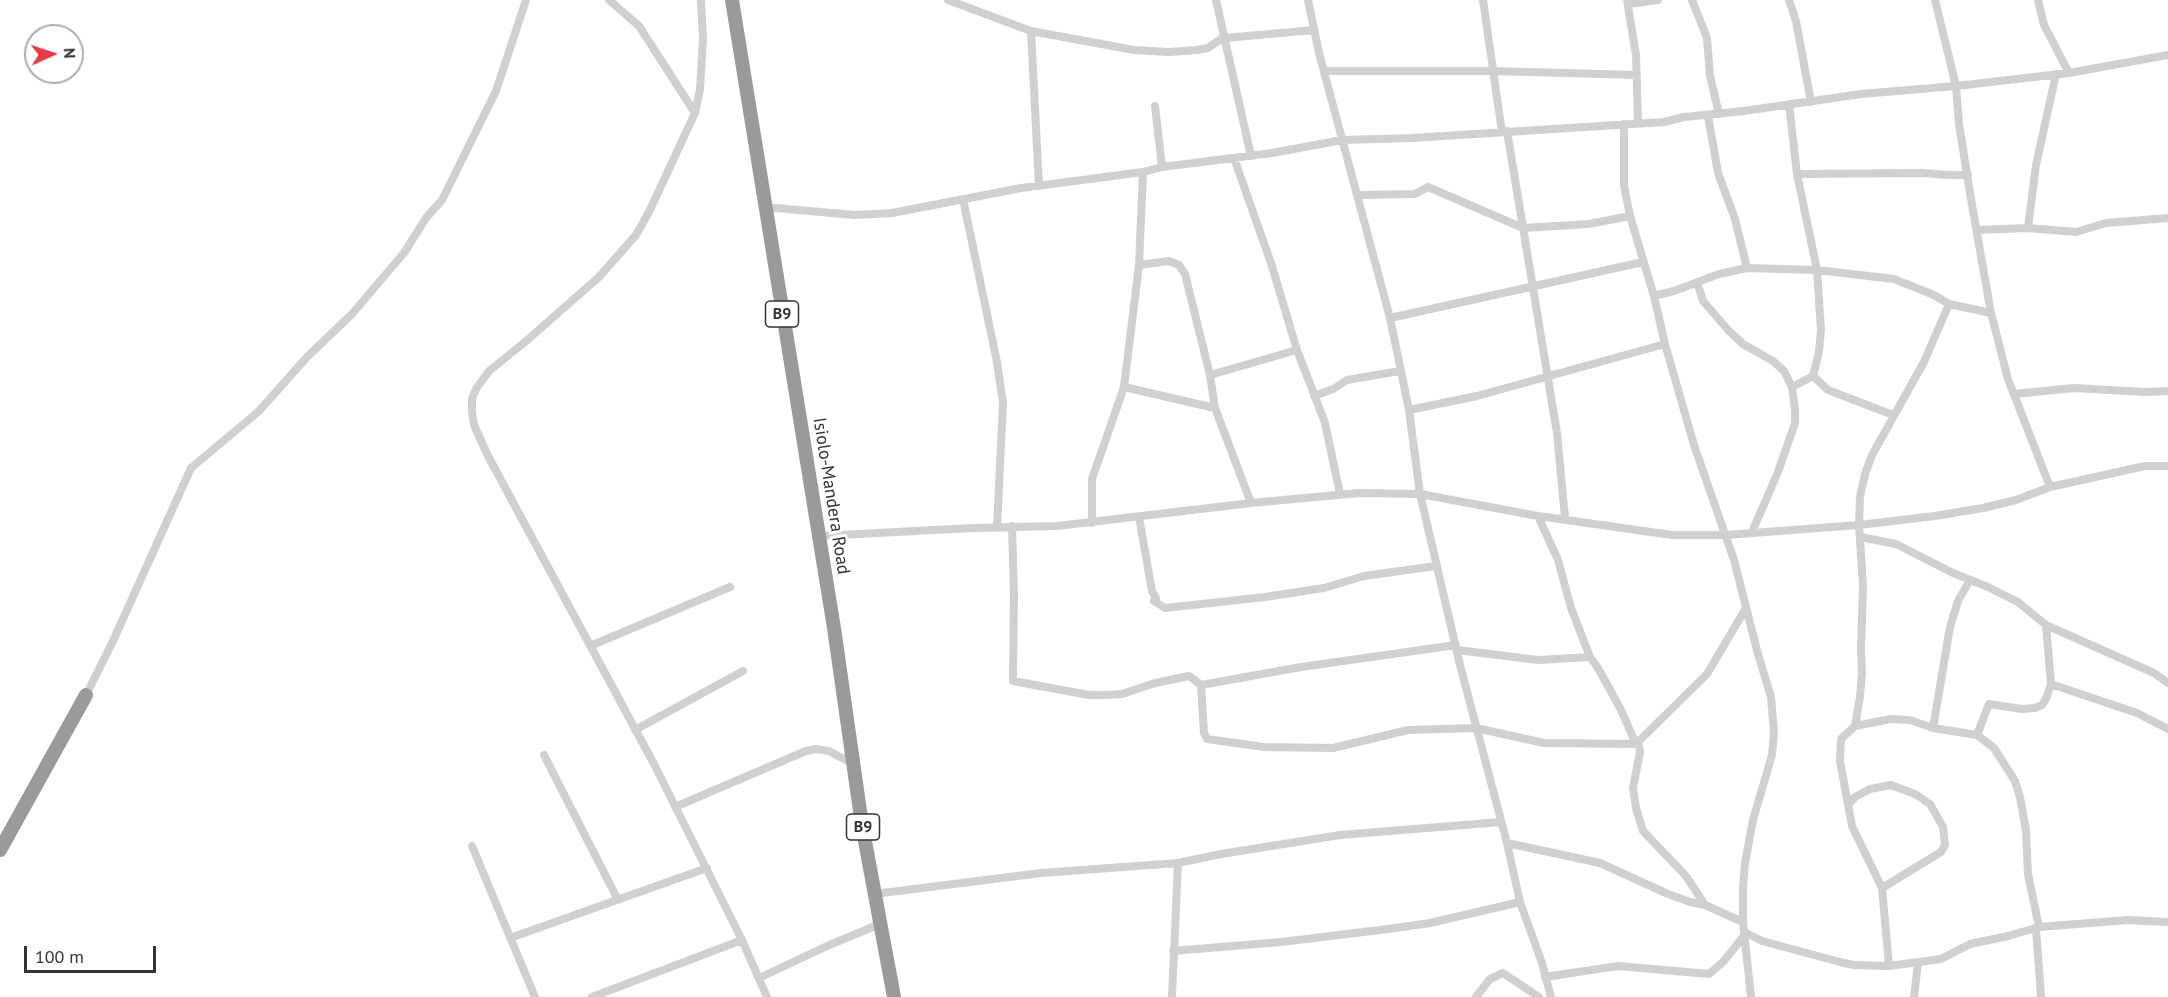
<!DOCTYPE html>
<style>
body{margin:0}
#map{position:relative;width:2168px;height:997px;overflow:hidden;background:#fff;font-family:"PT Sans",sans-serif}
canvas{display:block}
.north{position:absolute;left:24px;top:24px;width:60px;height:60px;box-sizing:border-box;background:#fff;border:2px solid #adadad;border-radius:50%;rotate:87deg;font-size:16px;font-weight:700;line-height:24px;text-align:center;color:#333}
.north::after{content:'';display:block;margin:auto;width:21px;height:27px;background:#e63946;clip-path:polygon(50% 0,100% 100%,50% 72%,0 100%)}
.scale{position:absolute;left:24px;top:946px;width:132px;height:27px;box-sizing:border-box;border:3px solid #333;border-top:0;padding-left:8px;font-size:18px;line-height:21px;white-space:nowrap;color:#333;-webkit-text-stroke:4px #fff;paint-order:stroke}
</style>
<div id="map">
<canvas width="2168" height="997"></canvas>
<div class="north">N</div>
<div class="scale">100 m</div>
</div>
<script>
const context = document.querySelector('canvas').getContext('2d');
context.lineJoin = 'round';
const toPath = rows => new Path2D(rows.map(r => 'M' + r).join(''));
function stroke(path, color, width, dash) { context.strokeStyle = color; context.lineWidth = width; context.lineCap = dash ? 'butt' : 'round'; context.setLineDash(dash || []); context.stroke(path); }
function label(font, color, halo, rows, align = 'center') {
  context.font = font + ' "PT Sans",sans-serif'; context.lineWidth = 6; context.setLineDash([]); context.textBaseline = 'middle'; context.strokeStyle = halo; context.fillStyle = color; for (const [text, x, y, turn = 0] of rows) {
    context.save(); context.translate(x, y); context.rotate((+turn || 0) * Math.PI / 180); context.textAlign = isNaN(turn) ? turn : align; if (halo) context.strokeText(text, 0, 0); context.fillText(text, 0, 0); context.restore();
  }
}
stroke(toPath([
 [609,0,639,26,695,113],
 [701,0,703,39,700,89,695,113,649,212,636,235,599,277,525,342,489,371,476,389,472,399,472,411,474,425,488,456,654,764,742,940,767,997],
 [948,0,1031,31,1134,50,1169,52,1197,50,1208,48,1225,36],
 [1216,0,1251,156],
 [1308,0,1319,53,1390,318,1409,410,1420,494,1460,665,1507,843,1520,902,1542,963,1551,997],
 [1483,0,1502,132],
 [1627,0,1636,55,1638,122],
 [1692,0,1707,38,1710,76,1719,114],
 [1789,0,1796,21,1811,102],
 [1935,0,1956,86,1959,124,1971,199,1991,313,2008,379,2050,487],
 [2038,0,2044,25,2069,73],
 [1628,4,1658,0],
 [1031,31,1039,186],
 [1225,38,1314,30],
 [1324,71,1492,71,1637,75],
 [1789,104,1797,174,1817,270,1821,330,1819,352,1813,376,1792,387],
 [1155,106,1162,167],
 [1708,116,1718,173,1735,219,1747,268],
 [1624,124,1624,185,1630,216,1654,296,1665,344,1694,445,1734,560,1758,654,1771,697,1774,733,1772,755,1753,820,1745,863,1743,887,1743,922,1751,997],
 [1507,131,1557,433,1565,518],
 [1234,158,1271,263,1297,350,1325,423,1340,494],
 [1797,174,1923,173,1946,175,1968,175],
 [1358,195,1415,194,1428,187,1523,228,1589,224,1630,216],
 [963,199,997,362,1003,404,997,527],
 [765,207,854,215,892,213,1021,188,1143,172,1162,167,1272,153,1342,140,1412,138,1664,122,1684,117,1744,111,1861,94,1956,86,2069,73,2168,55],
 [2028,228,2036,165,2056,74],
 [1977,230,2028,228,2076,232,2106,223,2168,218],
 [1139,265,1169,261,1179,265,1185,274,1210,375,1215,408,1251,503],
 [1697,282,1703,301,1729,331,1743,344,1773,361,1784,371,1792,387,1795,410,1795,423,1778,472,1752,532],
 [1654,296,1674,291,1719,274,1747,268,1817,270,1894,279,1934,295,1949,304,1991,313],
 [1390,318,1643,262],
 [1210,375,1297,350],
 [1813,376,1828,390,1893,415],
 [1124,387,1215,408],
 [2014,394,2074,388,2145,392,2168,391],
 [1314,396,1333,389,1347,380,1400,371],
 [1409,410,1477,396,1665,344],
 [1538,516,1558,560,1571,608,1590,657,1598,668,1621,710,1636,744,1638,742,1640,752,1633,788,1636,808,1643,831,1686,876,1705,905],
 [1139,517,1152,591,1156,598,1154,601,1165,608,1265,597,1324,588,1364,576,1436,566],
 [1092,523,1092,479,1124,387,1139,265,1143,172],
 [1012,526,1014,593,1013,681,1089,695,1108,695,1122,694,1155,683,1189,676,1201,685,1204,733,1207,739,1264,747,1333,748,1408,730,1476,728,1544,743,1636,744],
 [819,536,974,528,1057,526,1251,503,1359,493,1420,494,1538,516,1672,535,1726,535,1859,525,1935,516,1983,508,2016,500,2050,487,2145,466,2168,466],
 [1860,537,1896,544,1953,573,1988,587,2018,602,2046,625,2154,673,2168,683],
 [2046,625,2051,684,2137,713,2168,729],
 [590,646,730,587],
 [1457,650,1538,660,1590,657],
 [1201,685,1301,667,1456,645],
 [86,695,113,641,191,468,259,411,307,357,352,314,404,253,426,218,442,200,496,91,526,0],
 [1855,726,1860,697,1862,673,1861,649,1863,586,1859,525,1860,497,1865,474,1872,455,1924,362,1949,304],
 [1933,728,1950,627,1958,601,1970,580],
 [635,730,743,671],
 [1977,735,1989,704,2022,709,2035,708,2042,705,2046,699,2051,684],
 [1638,742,1707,674,1746,608],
 [544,755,618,900],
 [1849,804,1855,797,1870,789,1891,785,1915,794,1930,804,1943,827,1945,845,1941,852,1882,888],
 [675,807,806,751,816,749,829,751,853,764],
 [1507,843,1600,863,1668,894,1690,902,1705,905,1743,922],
 [472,846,535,997],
 [874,894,1041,873,1178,863,1221,854,1340,835,1501,822],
 [2036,929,2041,997],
 [1744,932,1762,941,1840,962,1854,965,1889,966,1941,959,1970,944,2008,936,2039,927,2128,920,2168,922],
 [510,938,707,868],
 [1173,951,1281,942,1388,929,1430,923,1520,902],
 [1889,966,1882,888,1852,826,1840,761,1841,739,1855,726,1891,719,1910,720,1933,728,1977,735,1994,748,2015,781,2020,797,2026,831,2028,874,2039,927],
 [1545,977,1618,966,1709,974,1723,962,1744,936],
 [759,978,827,946,880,924],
 [592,997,742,940],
 [1172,997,1178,863],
 [1476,997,1490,979,1503,973,1539,997],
 [1914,997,1918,963]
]), '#d0d0d0', 8);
stroke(toPath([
 [732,0,834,628,862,825,894,997],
 [0,850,86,695]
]), '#9a9a9a', 14);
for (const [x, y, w] of [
 [782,314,33],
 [863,827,33]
]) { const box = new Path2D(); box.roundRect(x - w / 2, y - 13, w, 26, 4.5); context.fillStyle = '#fff'; context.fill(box); stroke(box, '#333', 1.5); }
label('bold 16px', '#333', null, [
 ["B9",782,314],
 ["B9",863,827]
]);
label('18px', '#333', '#fff', [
 ["Isiolo-Mandera Road",831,496,81]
]);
</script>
